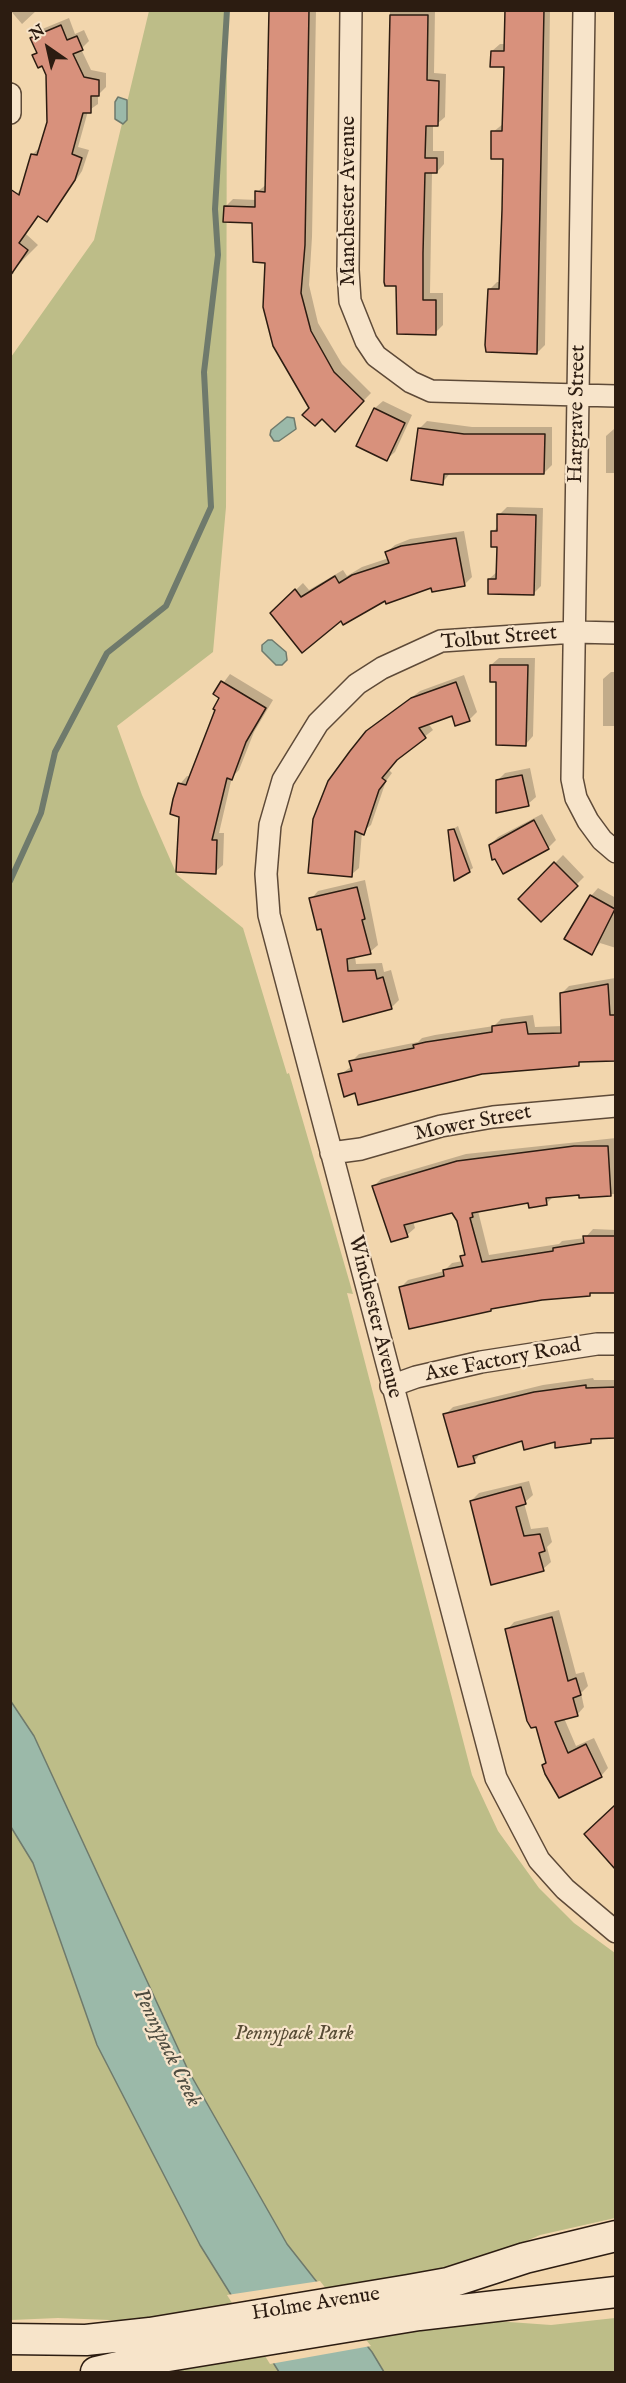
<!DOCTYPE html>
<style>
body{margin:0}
#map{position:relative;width:626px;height:2383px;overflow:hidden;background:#f2d6ad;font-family:"IM FELL English",serif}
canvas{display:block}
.frame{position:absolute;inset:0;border:12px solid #2c1c11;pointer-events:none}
.north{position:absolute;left:18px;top:18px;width:60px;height:60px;-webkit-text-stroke:4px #f7e4ca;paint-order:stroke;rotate:326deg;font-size:16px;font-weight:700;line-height:24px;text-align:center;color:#2c1c11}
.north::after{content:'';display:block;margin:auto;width:21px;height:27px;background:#2c1c11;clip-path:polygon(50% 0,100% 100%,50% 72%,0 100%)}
</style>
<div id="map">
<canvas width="626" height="2383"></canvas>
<div class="frame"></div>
<div class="north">N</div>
</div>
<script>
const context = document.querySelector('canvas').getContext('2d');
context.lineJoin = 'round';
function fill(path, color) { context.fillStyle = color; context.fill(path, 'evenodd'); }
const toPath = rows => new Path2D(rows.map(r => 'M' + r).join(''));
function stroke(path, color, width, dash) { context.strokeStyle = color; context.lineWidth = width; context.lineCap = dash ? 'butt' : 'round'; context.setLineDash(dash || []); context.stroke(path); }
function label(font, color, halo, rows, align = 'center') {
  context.font = font + ' "IM FELL English",serif'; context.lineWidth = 4.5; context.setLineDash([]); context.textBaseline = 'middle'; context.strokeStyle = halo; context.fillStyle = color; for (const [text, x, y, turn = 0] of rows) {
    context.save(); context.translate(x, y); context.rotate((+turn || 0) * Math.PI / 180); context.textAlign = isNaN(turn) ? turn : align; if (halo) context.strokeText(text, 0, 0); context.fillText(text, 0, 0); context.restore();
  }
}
fill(toPath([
 [149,11,227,11,226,507,213,652,117,726,142,795,177,875,243,928,287,1074,289,1073,353,1294,347,1293,472,1775,498,1831,539,1888,574,1923,615,1953,615,2218,540,2235,487,2258,458,2266,444,2323,481,2320,551,2325,615,2318,615,2372,135,2372,136,2321,58,2318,11,2320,11,357,94,240]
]), '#bdbd88');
const water = toPath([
 [118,97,127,100,127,120,123,124,115,119,115,102,118,97],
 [287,417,294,418,296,429,279,441,274,441,270,435,271,430,287,417],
 [268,640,272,640,286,652,287,660,282,665,276,665,262,651,262,645,268,640],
 [10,1700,34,1736,188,2070,287,2244,372,2352,384,2372,279,2372,200,2245,97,2045,33,1863,11,1827,10,1700]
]);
fill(water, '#9bb9a9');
stroke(water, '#6f7a6c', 1.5);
fill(toPath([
 [320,2281,371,2346,270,2364,227,2295]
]), '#f2d6ad');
fill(toPath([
 [10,10,37,10,22,24],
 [270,10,316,10,312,237,309,285,318,323,342,364,371,393,335,430,311,408,254,221,225,207,233,199,257,200,257,192,267,184],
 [390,10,435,10,434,73,446,74,445,117,437,124,433,125,433,151,444,151,444,164,437,172,432,172,430,293,443,293,443,325,435,333,398,285,385,282],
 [506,10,550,10,545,345,537,353,490,289,497,282,501,282,504,158,493,132,503,124,506,66,492,51,500,44,506,44],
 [69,18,75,34,84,30,89,41,81,49,91,70,106,73,106,87,98,95,98,104,88,111,78,147,89,150,82,171,54,213,47,220,39,215,26,234,38,245,12,271,14,273,10,276,10,201,23,187,32,155,40,147,49,122,48,74,43,64,34,55,38,52,32,38,40,30],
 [383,401,412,415,395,452,387,459,375,408],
 [427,421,472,427,552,427,552,465,544,473,451,472,442,483,419,429],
 [614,429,616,473,606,473,606,436],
 [507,507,543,508,541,586,533,594,489,579,498,571,498,546,493,532,498,526,499,515],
 [464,531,472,577,464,585,433,586,386,598,342,619,272,613,303,583,309,590,343,570,347,576,362,567,389,558,387,552,395,545,410,539],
 [499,658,535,658,533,736,526,744,491,665],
 [611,672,616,672,616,726,603,726,603,679],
 [230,674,273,700,254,732,239,770,232,777,219,833,224,833,223,865,215,872,180,816,180,784,187,776,191,777,221,697,215,694],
 [464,675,477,712,469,720,453,714,428,723,433,730,400,756,389,770,392,773,386,781,371,825,362,832,359,868,351,875,310,872,367,732,420,691],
 [530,768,536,797,528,804,497,781,505,773],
 [542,814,556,840,548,848,490,845,498,837],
 [458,826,473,868,469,871,450,831],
 [563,855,584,877,541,920,520,899],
 [365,880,378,945,370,952,355,956,356,964,382,963,384,972,391,970,399,1000,391,1008,344,1020,322,927,311,899,318,891],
 [598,888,616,898,616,948,600,943,592,953,591,896],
 [615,978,616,1056,612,1060,582,1060,578,1064,482,1073,356,1092,340,1075,352,1066,351,1062,359,1054,418,1042,422,1038,435,1035,494,1026,501,1019,533,1015,535,1027,563,1026,561,994,569,986],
 [616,1138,616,1194,554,1196,546,1204,530,1201,478,1211,489,1255,559,1244,562,1241,585,1238,593,1229,616,1230,616,1292,592,1292,590,1295,401,1287,408,1280,444,1271,452,1263,463,1261,462,1257,466,1253,453,1211,413,1221,415,1228,407,1235,374,1186,381,1179,466,1154],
 [593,1378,594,1380,616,1380,616,1437,595,1437,591,1441,523,1439,481,1452,474,1462,445,1415,453,1407,543,1385],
 [529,1481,533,1495,524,1503,531,1529,548,1527,552,1542,547,1547,551,1562,543,1569,471,1501,479,1493],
 [559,1610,576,1674,584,1672,588,1686,581,1693,584,1707,577,1715,564,1718,576,1746,594,1738,608,1768,601,1776,547,1762,507,1630,514,1622],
 [616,1806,616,1854,609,1860,585,1835]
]), '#0003');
stroke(toPath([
 [10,881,41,813,55,752,107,653,166,606,211,507,204,372,218,255,215,209,227,10]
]), '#6f7a6c', 6);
const building = toPath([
 [269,10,309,10,305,245,301,293,311,331,334,372,364,401,335,432,322,419,315,426,302,415,309,408,273,346,263,307,265,263,253,262,252,223,223,222,224,206,255,207,255,191,265,192,269,10],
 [505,10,544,10,537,354,486,352,485,345,488,289,499,289,502,210,503,159,491,159,491,131,502,131,504,67,490,67,491,51,504,51,505,10],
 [390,15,428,15,427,80,439,81,438,126,426,126,425,158,437,158,437,173,425,173,423,253,423,300,436,300,436,335,397,334,396,286,385,286,384,282,390,15],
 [61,25,67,40,77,36,83,50,73,54,84,77,99,80,99,96,91,96,91,113,83,113,72,154,82,158,75,180,47,222,38,216,19,243,28,250,10,276,10,189,19,195,31,154,37,155,47,122,46,75,42,66,38,68,32,55,37,53,30,38,61,25],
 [374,408,405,423,387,461,356,446,374,408],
 [418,428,464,434,545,434,544,474,444,474,443,485,411,480,418,428],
 [497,514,536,515,534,595,488,594,488,579,496,579,497,547,491,547,491,531,497,531,497,514],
 [456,538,465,586,432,592,431,588,386,604,385,601,343,625,341,621,302,653,270,613,295,589,301,597,335,576,339,583,352,575,389,563,385,552,401,546,456,538],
 [490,665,528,665,526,746,496,745,496,682,490,682,490,665],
 [221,681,266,708,246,742,232,780,227,778,212,840,217,840,216,874,176,872,179,817,170,814,173,799,178,783,186,785,215,710,213,709,219,698,213,694,221,681],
 [456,682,470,721,455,726,452,716,419,728,426,738,397,760,382,778,386,781,379,790,364,835,355,831,352,877,308,873,313,819,328,781,350,751,366,731,411,698,456,682],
 [522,775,529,806,496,813,496,780,522,775],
 [534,820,549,849,503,874,495,859,492,860,489,845,534,820],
 [454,829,470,872,454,881,448,830,454,829],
 [554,862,578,886,541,922,518,899,554,862],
 [357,887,365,919,362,920,371,954,347,959,348,971,375,970,377,979,383,977,392,1009,343,1022,321,929,317,930,309,898,357,887],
 [590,895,615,909,592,955,564,939,590,895],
 [608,984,610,1015,615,1015,615,1061,579,1062,579,1066,482,1074,358,1105,355,1093,344,1097,338,1074,352,1071,349,1061,414,1048,413,1045,426,1042,492,1032,492,1026,526,1022,528,1034,561,1033,560,993,608,984],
 [574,1146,608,1146,611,1196,579,1198,579,1195,546,1198,547,1205,529,1208,528,1203,472,1213,473,1217,470,1218,482,1262,553,1251,553,1248,584,1243,583,1236,615,1236,615,1293,590,1293,590,1296,542,1300,491,1309,491,1311,409,1329,399,1287,444,1276,443,1270,463,1266,460,1256,465,1255,457,1221,452,1213,404,1225,408,1237,391,1242,372,1186,457,1161,574,1146],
 [586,1385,586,1388,615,1387,615,1438,591,1439,591,1443,555,1448,555,1442,524,1450,522,1441,473,1456,475,1463,458,1467,443,1414,534,1392,586,1385],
 [521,1487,526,1504,516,1507,524,1536,540,1534,545,1551,539,1553,544,1571,491,1585,470,1501,521,1487],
 [552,1617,568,1681,576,1678,581,1695,573,1698,578,1716,555,1722,568,1753,586,1744,602,1777,559,1798,545,1774,542,1765,546,1763,536,1727,531,1728,527,1721,505,1629,552,1617],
 [615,1805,615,1869,584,1834,615,1805]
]);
fill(building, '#d8917c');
stroke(building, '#2c1c11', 1.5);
const minor = toPath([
 [351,10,348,270,350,301,366,341,376,356,411,382,431,391,616,396],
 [584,10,572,779,576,798,588,821,602,840,616,852],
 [10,94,10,113],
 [616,633,575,632,441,641,382,668,357,684,318,723,283,780,270,825,266,874,269,915,496,1778,539,1860,565,1889,616,1932],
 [331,1153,361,1149,441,1126,493,1117,616,1106],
 [391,1386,416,1377,481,1362,597,1344,616,1344]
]);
const secondary = toPath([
 [10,2339,86,2340,150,2333,409,2290,448,2283,525,2258,616,2236],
 [96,2372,156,2358,419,2315,616,2292]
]);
stroke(minor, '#5e4a38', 24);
stroke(secondary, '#2c1c11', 33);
stroke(minor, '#f7e4ca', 21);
stroke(secondary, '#f7e4ca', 30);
label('21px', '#2c1c11', '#f7e4ca', [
 ["Manchester Avenue",350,201,-90],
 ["Hargrave Street",578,414,-89],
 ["Tolbut Street",499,639,-5],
 ["Mower Street",473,1124,-11],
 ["Winchester Avenue",374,1317,76],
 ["Axe Factory Road",503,1361,-11],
 ["Holme Avenue",316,2305,-9]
]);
label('italic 21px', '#584c35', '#f7e4ca', [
 ["Pennypack Park",294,2035]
]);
label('italic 22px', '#4d4b3f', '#f7e4ca', [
 ["Pennypack Creek",166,2048,64]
]);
</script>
